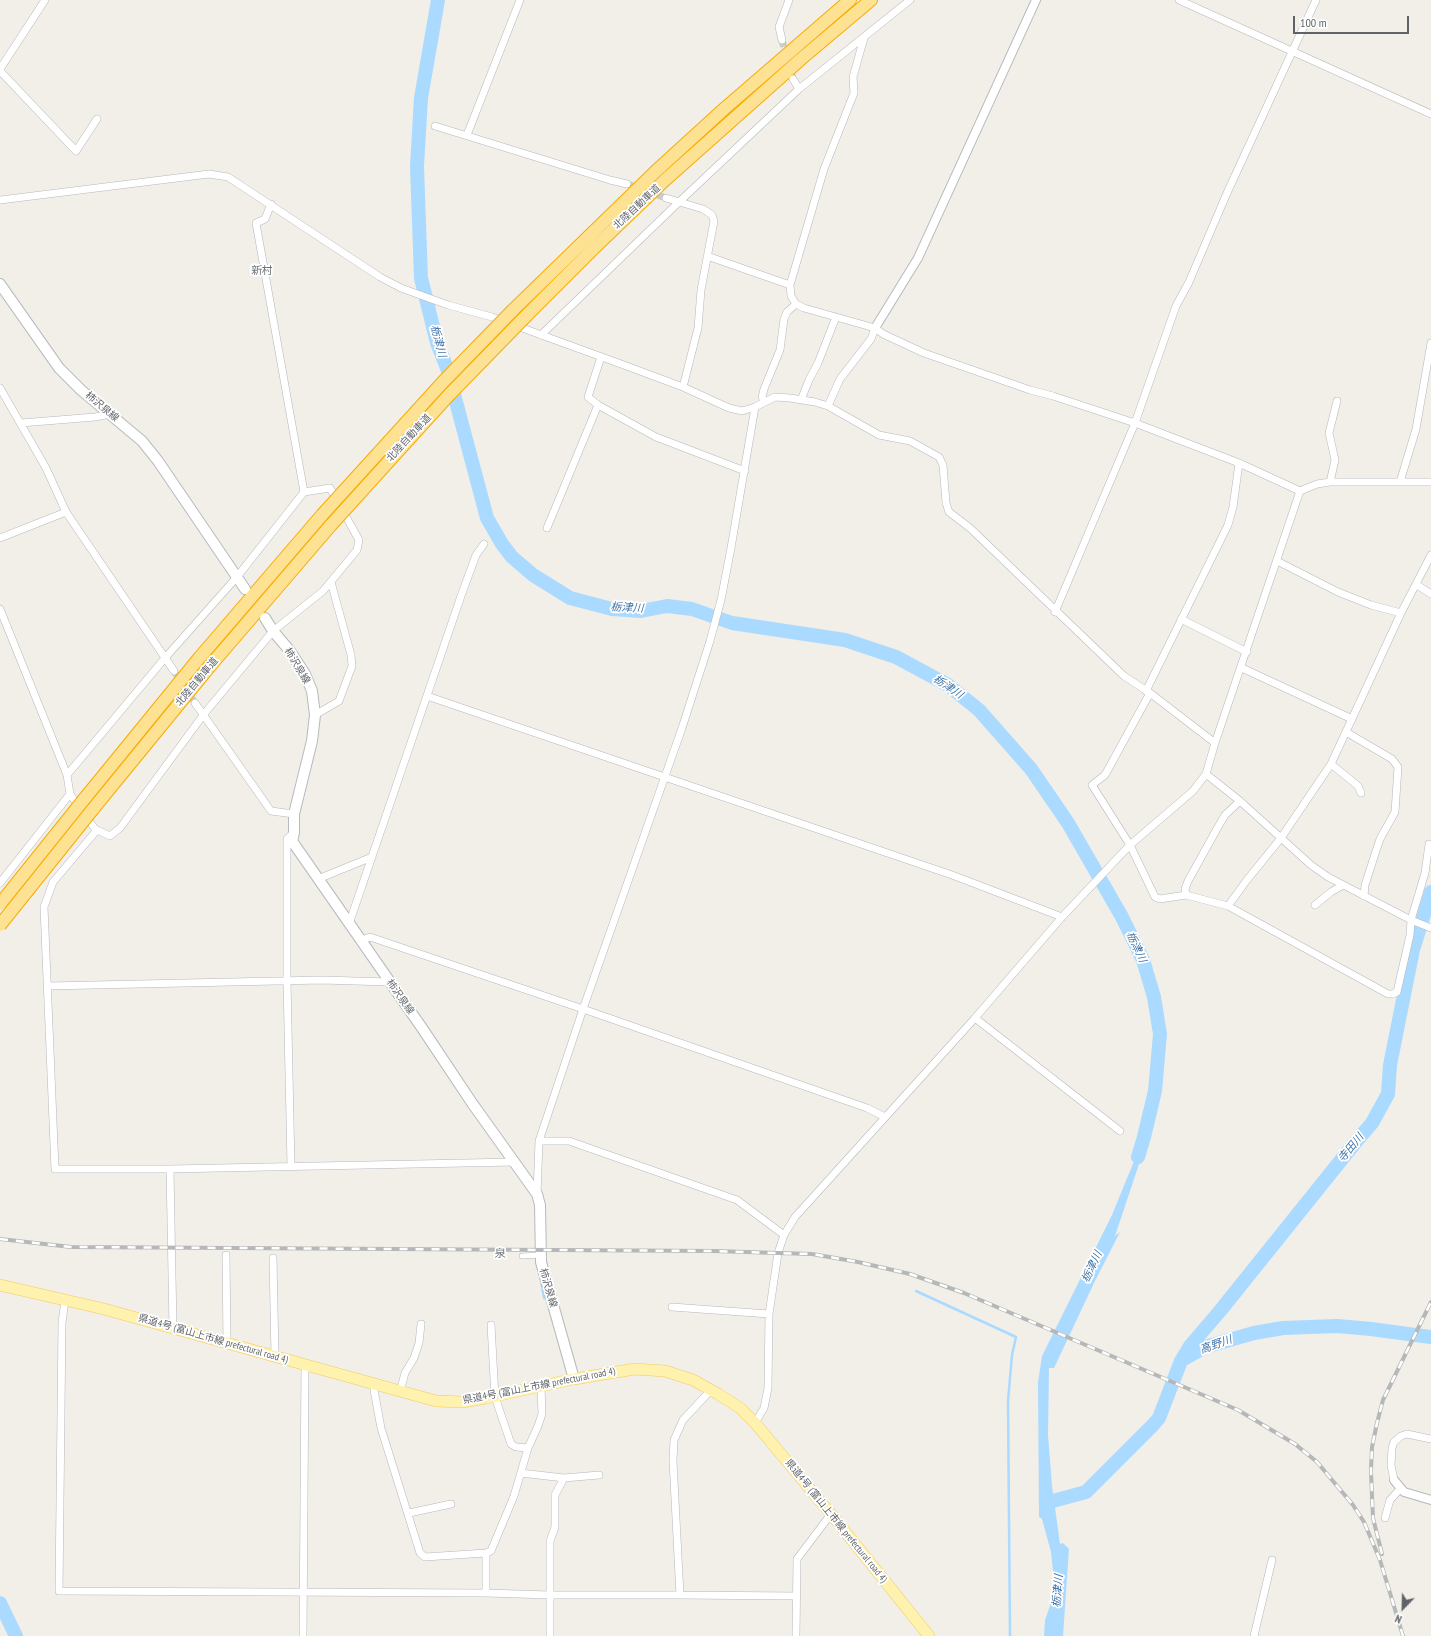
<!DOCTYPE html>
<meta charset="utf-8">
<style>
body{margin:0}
#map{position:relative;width:1431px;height:1636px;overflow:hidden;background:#f1efe8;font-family:"PT Sans Narrow",sans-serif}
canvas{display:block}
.north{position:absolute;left:1383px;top:1588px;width:40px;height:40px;-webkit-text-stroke:3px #fff;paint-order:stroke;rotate:203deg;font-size:11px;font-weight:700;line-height:16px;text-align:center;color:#5f6368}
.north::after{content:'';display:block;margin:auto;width:14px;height:18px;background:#5f6368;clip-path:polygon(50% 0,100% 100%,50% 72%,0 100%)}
.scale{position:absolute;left:1293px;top:16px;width:116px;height:18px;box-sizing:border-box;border:2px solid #5f6368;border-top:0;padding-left:5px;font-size:12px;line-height:14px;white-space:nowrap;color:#5f6368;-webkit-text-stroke:3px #fff;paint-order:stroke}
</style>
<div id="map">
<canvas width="1431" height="1636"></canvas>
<div class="north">N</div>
<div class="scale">100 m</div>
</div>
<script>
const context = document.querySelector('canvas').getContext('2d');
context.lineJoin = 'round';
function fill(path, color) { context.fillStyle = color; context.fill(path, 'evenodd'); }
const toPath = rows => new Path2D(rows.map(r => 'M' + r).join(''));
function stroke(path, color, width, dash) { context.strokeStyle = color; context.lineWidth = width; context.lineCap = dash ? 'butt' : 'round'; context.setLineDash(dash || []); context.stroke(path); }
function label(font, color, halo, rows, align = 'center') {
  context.font = font + ' "PT Sans Narrow","Noto Sans JP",sans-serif'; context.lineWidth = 3.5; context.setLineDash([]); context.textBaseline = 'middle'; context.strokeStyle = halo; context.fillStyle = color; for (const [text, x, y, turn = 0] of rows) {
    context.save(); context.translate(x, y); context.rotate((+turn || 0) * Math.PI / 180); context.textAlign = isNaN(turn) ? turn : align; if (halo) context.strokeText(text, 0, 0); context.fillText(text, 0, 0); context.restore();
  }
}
fill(toPath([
 [1148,1127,1144,1149,1115,1236,1120,1232,1095,1281,1054,1368,1049,1368,1048,1435,1052,1486,1060,1544,1063,1543,1069,1549,1063,1636,1044,1636,1045,1620,1050,1606,1054,1580,1051,1552,1042,1519,1039,1517,1038,1382,1042,1356,1112,1215]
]), '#aadaff');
stroke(toPath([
 [539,1269,544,1298],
 [916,1291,1016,1337,1012,1355,1008,1401,1010,1636]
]), '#aadaff', 2.5);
stroke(toPath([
 [438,0,421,98,417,166,421,278,437,343,447,368,487,518,502,544,512,557,533,575,570,598,612,609,641,611,667,606,692,609,732,623,845,640,896,657,948,685,979,710,1031,769,1068,823,1122,917,1143,960,1154,997,1160,1034,1155,1091,1144,1137,1138,1157],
 [1184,1359,1205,1347,1254,1333,1283,1328,1337,1326,1371,1329,1431,1337],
 [1049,1502,1086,1492,1153,1425,1159,1418,1181,1361,1190,1346,1220,1311,1354,1144,1372,1123,1388,1094,1390,1065,1413,950,1431,892],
 [0,1603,16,1636]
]), '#aadaff', 14);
stroke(toPath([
 [782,40,793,79],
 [627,184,666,198],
 [174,671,195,703]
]), '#ccccc8', 7, [7, 3.5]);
const pedestrian = toPath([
 [522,1256,541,1255]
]);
const minor = toPath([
 [1179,0,1431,114],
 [864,38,853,77,854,93,824,169,790,285,791,296,796,304,804,308,875,328,883,334,924,353,1030,390,1053,396,1135,423,1239,463,1300,491,1317,484,1330,482,1431,482],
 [782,40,779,27,789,0],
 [0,69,45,0],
 [0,71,76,151,97,119],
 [793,79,799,89],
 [435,126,610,180,627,184],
 [467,135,520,0],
 [666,198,703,209,712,215,714,221,701,290,698,328,683,387],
 [0,200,209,174,228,177,380,277,401,288,448,305,492,317,621,364,683,387,729,408,742,411,755,407,775,397,790,398,815,402,828,406,879,435,910,441,939,457,943,465,946,503,949,512,970,528,1124,676,1150,693,1215,743],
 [271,204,265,219,256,223,304,492],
 [707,256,790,285],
 [541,335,679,202,799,89,910,0],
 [601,357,588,397,598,405,656,437,745,471],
 [0,388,46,468,66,512,174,671],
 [801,400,809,380,818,363,836,317],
 [765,402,762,397,764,389,780,350,784,319,787,312,796,304],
 [828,406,840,379,871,339,875,328],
 [21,423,95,417,110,414],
 [1330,482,1335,460,1329,433,1337,401],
 [1400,482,1416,429,1431,343],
 [547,528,598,405],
 [0,538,66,512],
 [1277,561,1338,592,1371,605,1401,613],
 [1417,585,1431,594],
 [0,609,67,775,70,794,95,829,110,836,120,828,204,714,273,631,323,591,357,550,359,540,330,488,304,492,237,577,165,658,67,775],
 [1055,612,1135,423,1176,306,1189,282,1227,193,1316,0],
 [1181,619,1247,652],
 [1242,668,1352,719],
 [1146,691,1228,525,1233,507,1239,463],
 [1150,693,1105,775,1092,785,1130,845,1155,897,1160,899,1186,895,1228,906,1388,994,1393,994,1397,992,1410,935,1411,920,1425,873,1429,844],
 [427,696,952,875,1062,917],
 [195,703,271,811,294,814],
 [315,715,339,701,352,666,351,655,331,582],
 [1346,732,1392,759,1398,767,1395,812,1380,839,1375,854,1365,885,1364,896],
 [1331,764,1358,786,1361,793],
 [1206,774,1240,801,1311,865,1328,877,1411,920,1431,928],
 [97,830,53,882,44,907,55,1169,170,1169,514,1162],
 [290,836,287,839,287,981,291,1166],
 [318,879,372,857],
 [0,883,70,794],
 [1186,895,1185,889,1188,881,1218,827,1225,815,1240,801],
 [1315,905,1331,892,1343,885],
 [1228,906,1247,880,1281,838,1331,764,1401,613,1431,555],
 [349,924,461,596,476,555,484,544],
 [360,941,370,937,583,1009,867,1108,885,1117],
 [48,986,322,980,389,982],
 [975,1018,1120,1131],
 [539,1141,569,1141,737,1200,784,1235],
 [170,1169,173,1328],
 [537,1194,539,1141,583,1009,682,728,710,641,721,600,731,548,755,407],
 [226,1255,227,1343],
 [273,1258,275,1357],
 [65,1300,62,1323,59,1591,486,1593,550,1595,680,1595,796,1596],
 [672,1307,769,1314],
 [491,1325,495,1397,511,1444,516,1447,528,1448],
 [376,1385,374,1390,381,1428,420,1553,425,1557,486,1553],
 [400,1392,405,1373,414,1358,419,1343,421,1324],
 [755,1423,764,1408,768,1388,769,1314,778,1253,784,1235,795,1217,975,1018,1062,917,1130,845,1193,791,1206,774,1215,743,1300,491],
 [521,1473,564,1478,599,1475],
 [1394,1480,1391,1465,1392,1448,1394,1442,1401,1436,1407,1434,1431,1439],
 [409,1513,451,1504],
 [1385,1518,1390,1500,1400,1489],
 [486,1593,486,1553,491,1551,514,1496,528,1448,538,1426,542,1414,541,1387],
 [680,1595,673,1461,674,1440,683,1420,711,1390],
 [303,1636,305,1365],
 [550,1636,550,1541,555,1527,555,1495,564,1478],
 [796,1636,797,1559,831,1514],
 [1254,1636,1272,1560]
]);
const tertiary = toPath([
 [875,328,918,258,1036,0],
 [1394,1480,1404,1492,1431,1500]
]);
const secondary = toPath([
 [0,284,59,368,81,390,142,441,158,461,245,589],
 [265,618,273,631,290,651,305,674,312,691,315,715,312,741,294,814,294,833,292,841,422,1028,472,1103,537,1194,540,1205,541,1262,574,1379]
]);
const primary = toPath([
 [0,1285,104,1309,436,1401,463,1402,486,1398,574,1379,635,1369,665,1371,693,1380,718,1394,740,1408,755,1423,831,1514,929,1636]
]);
const motorway = toPath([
 [513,310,656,171,724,109,850,0],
 [527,315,594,248,665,180,801,59,871,0],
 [85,798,200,657,322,515],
 [93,809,210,666,331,525]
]);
stroke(pedestrian, '#b5b8bc', 6);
stroke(minor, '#b5b8bc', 8);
stroke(tertiary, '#b5b8bc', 10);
stroke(secondary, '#b6babf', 12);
stroke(primary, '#f2c960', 12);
stroke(motorway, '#f9ab00', 14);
stroke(pedestrian, '#fff', 5);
stroke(minor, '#fff', 7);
stroke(tertiary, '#fff', 8);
stroke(secondary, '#fff', 10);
stroke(primary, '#fff2af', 11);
stroke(motorway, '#fde293', 12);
const rail = toPath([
 [0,1239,71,1247,714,1251,778,1253,812,1254,858,1262,910,1274,964,1293,1238,1410,1295,1444,1317,1462,1353,1505,1364,1522,1380,1560,1403,1636],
 [1382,1554,1373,1518,1372,1496,1371,1471,1372,1447,1377,1423,1383,1400,1431,1302]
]);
stroke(rail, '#b6b7b8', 4);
stroke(rail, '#fff', 2.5, [8]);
const motorwayBridge = toPath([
 [322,515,442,383,513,310],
 [331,525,449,395,527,315],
 [0,904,85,798],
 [0,925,93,809]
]);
stroke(motorwayBridge, '#f9ab00', 14, []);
stroke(motorwayBridge, '#fde293', 12);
label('10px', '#5f6368', '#fff', [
 ["北陸自動車道",637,207,-43],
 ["柿沢泉線",102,407,40],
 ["北陸自動車道",409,438,-47],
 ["柿沢泉線",297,666,59],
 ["北陸自動車道",197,682,-50],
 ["柿沢泉線",400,997,55],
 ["柿沢泉線",548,1288,74],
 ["県道4号 (富山上市線 prefectural road 4)",213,1339,16],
 ["県道4号 (富山上市線 prefectural road 4)",539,1386,-11],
 ["県道4号 (富山上市線 prefectural road 4)",836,1521,51]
]);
label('11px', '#70757a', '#fff', [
 ["新村",262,271],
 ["泉",500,1254]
]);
label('italic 11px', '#4174aa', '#fff', [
 ["栃津川",438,341,75],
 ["栃津川",627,608,3],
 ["栃津川",948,687,34],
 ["栃津川",1136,947,65],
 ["寺田川",1351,1148,-51],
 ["栃津川",1092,1267,-65],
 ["高野川",1216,1345,-20],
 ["栃津川",1058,1591,-85]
]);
</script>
